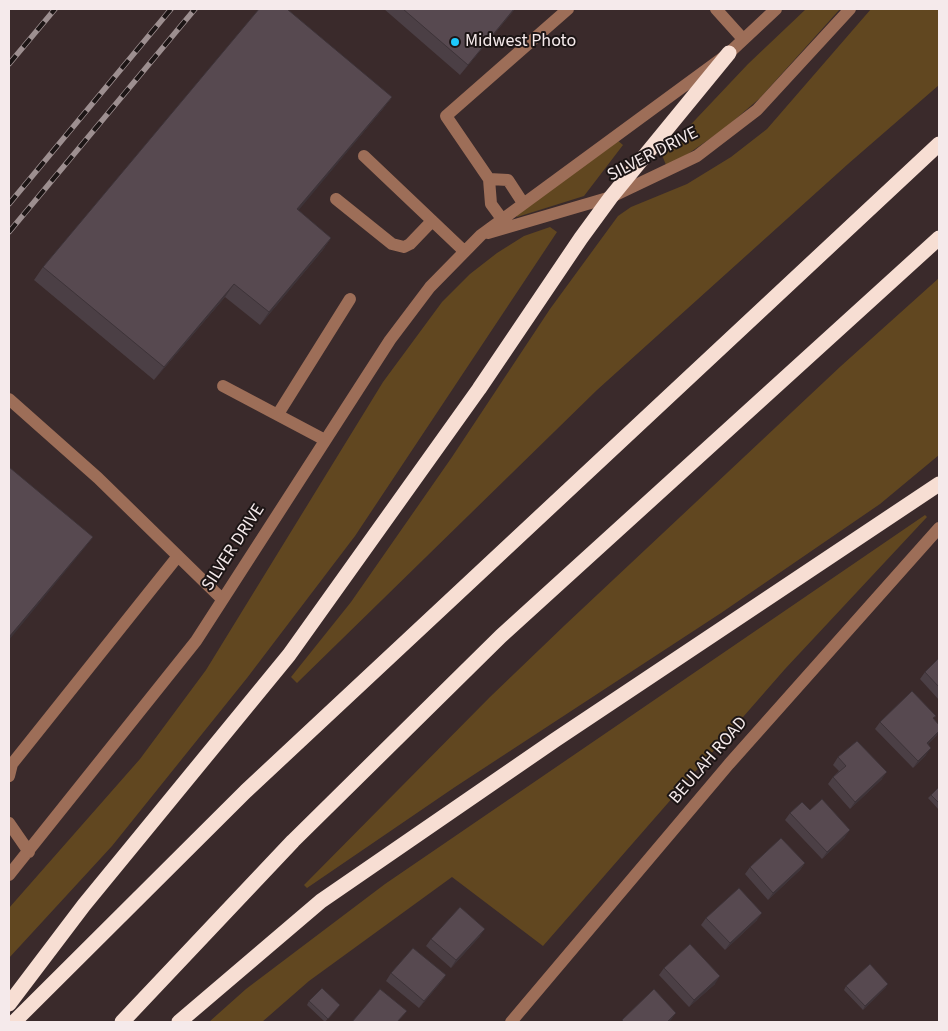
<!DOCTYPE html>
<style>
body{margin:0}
#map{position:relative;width:948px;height:1031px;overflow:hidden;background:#3a2a2b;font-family:"Source Sans 3",sans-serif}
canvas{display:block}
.frame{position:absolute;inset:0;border:10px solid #f5eaeb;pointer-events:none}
</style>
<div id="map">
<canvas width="948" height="1031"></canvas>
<div class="frame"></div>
</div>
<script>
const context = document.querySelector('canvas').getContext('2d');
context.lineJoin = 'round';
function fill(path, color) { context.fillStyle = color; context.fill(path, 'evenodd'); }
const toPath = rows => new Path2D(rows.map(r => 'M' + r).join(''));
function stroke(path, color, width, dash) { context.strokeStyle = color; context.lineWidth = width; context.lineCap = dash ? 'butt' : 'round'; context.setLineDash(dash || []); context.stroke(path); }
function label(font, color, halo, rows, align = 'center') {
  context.font = font + ' "Source Sans 3",sans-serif'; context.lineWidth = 4; context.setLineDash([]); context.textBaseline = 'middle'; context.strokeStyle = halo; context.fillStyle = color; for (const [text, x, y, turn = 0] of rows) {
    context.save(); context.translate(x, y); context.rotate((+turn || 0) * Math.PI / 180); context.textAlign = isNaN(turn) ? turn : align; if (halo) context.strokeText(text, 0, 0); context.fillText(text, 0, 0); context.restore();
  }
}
fill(toPath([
 [806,9,840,9,760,98,724,129,682,158,666,165,662,155,748,64],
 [871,9,939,9,939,85,848,164,597,390,297,683,291,677,351,602,452,457,550,309,618,216,631,207,687,184,731,157,767,129],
 [616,139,623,145,584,196,517,217,513,206],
 [550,227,557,232,355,536,247,678,112,846,9,958,9,908,140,759,206,670,383,382,442,302,470,274,497,253,524,236],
 [939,278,939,455,880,504,721,613,455,787,307,888,304,885,490,697,565,625,841,366],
 [925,515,927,517,785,669,543,946,452,877,309,981,262,1022,209,1022,246,989,385,884]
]), '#614720');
stroke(toPath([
 [716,9,743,39],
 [364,156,464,251],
 [489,179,446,116,568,9],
 [336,199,392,244,404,247,410,244,432,221],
 [502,219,491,204,489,179,508,180,523,203],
 [488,233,611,197,697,156,757,110,850,9],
 [223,386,325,440],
 [9,399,98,478,222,599],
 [278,414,350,299],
 [9,776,12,764,178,556],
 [9,823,29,852],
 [9,875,196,641,390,340,430,287,481,235,729,53,776,9],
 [511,1022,729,764,939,528]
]), '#9d6e58', 12);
stroke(toPath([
 [9,1004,84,905,289,655,479,389,581,238,611,197,729,53],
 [14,1022,246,791,939,144],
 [122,1022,293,841,501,636,939,238],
 [179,1022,321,901,555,740,939,484]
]), '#f7ded3', 15);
const rail = toPath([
 [9,64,55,9],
 [9,204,171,9],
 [9,232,195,9]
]);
stroke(rail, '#9d8f90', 5.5);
stroke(rail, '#1c1515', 4, [11]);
fill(toPath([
 [384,9,515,9,460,75],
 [392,97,382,110,298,210,331,238,322,251,260,325,225,297,154,380,34,280,43,267],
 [939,658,939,700,920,679,925,672],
 [934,719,937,735,928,744,926,755,913,768,875,729,880,722],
 [838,757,882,779,850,809,828,784,833,777,839,771,833,765],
 [939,787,939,810,928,798],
 [790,813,845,837,822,859,785,820],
 [805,863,800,870,768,900,745,874,750,867],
 [706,918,757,920,725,950,701,925],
 [480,936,451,968,426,946,431,939],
 [664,968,715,984,689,1007,659,975],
 [391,973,446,975,441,982,419,1008,386,981],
 [846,986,886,987,863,1010,844,990],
 [309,1001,340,1005,325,1022,307,1005]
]), '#4b3f45');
fill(toPath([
 [514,9,515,9,460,75,468,65],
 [392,97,382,110,288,223,297,209],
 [331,238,322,251,260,325,269,312],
 [234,284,225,297,154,380,164,367],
 [93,537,83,550,9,640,9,637],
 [939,731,937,735,922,750,927,743],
 [931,748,926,755,913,768,918,761],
 [887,772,882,779,850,809,855,802],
 [850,830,845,837,822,859,827,852],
 [805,863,800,870,768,900,773,893],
 [762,913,757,920,725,950,730,943],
 [485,929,480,936,451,968,456,960],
 [446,975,441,982,419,1008,424,1001],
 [720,976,715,984,689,1007,694,1000],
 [888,984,886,987,863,1010,865,1006],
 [676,1013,671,1020,669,1022,667,1022]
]), '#3d3338');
const building = toPath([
 [259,9,287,9,392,97,297,209,331,238,269,312,234,284,164,367,43,267,259,9],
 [403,9,514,9,468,65,403,9],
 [9,467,93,537,9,637,9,467],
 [939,658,939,687,925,672,939,658],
 [912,691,936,716,933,718,939,725,939,731,927,743,931,748,918,761,880,722,912,691],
 [857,741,887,772,855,802,833,777,846,766,838,757,857,741],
 [939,787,939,803,931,795,939,787],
 [822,799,850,830,827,852,790,813,802,802,810,810,822,799],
 [781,838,805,863,773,893,750,867,781,838],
 [739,888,762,913,730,943,706,918,739,888],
 [460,907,485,929,456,960,431,939,460,907],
 [690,944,720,976,694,1000,664,968,690,944],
 [413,948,446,975,424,1001,391,973,413,948],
 [870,964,888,984,865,1006,846,986,870,964],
 [322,988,340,1005,328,1019,309,1001,322,988],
 [380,989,407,1011,397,1022,352,1022,380,989],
 [654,989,676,1013,667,1022,624,1022,622,1020,654,989]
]);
fill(building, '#574950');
stroke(building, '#3d3338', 1);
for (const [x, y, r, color] of [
 [455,42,5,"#1dc9fc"]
]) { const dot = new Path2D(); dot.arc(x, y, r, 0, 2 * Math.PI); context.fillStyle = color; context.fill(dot); stroke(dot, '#1c1515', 2); }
label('18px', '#f5eaeb', '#1c1515', [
 ["Midwest Photo",465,42]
], 'left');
label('18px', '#f5eaeb', '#1c1515', [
 ["SILVER DRIVE",653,155,-27],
 ["SILVER DRIVE",234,548,-57],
 ["BEULAH ROAD",709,761,-49]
]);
</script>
